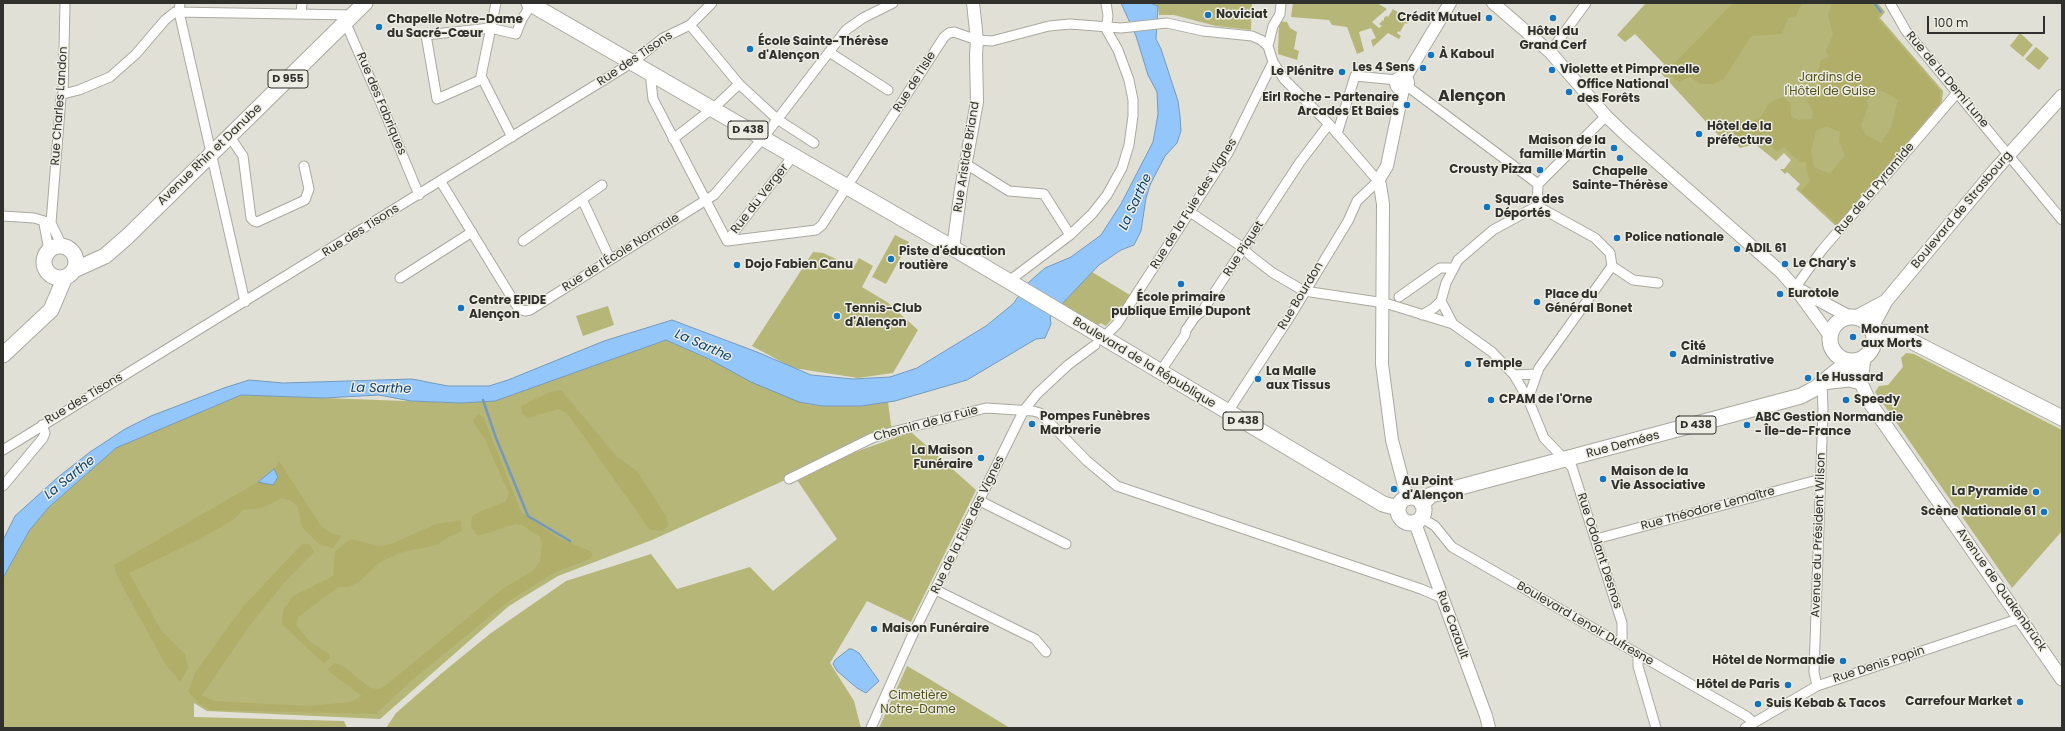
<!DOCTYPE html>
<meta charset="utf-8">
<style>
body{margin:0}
#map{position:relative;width:2065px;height:731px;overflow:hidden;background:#e0e0d6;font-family:Poppins,sans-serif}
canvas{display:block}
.frame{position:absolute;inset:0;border:4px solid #30302c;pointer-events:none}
.scale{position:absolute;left:1927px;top:16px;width:118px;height:18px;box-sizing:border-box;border:2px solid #30302c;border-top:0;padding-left:5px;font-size:12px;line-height:14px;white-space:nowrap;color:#30302c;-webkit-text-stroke:3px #edede3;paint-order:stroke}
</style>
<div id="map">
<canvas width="2065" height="731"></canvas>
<div class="frame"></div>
<div class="scale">100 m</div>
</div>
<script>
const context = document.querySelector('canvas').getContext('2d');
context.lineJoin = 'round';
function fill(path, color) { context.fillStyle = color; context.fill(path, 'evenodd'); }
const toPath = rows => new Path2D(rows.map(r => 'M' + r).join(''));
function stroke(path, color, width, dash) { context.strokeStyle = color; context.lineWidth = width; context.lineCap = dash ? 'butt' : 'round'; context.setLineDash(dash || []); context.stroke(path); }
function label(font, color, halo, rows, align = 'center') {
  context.font = font + ' Poppins,sans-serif'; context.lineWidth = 3; context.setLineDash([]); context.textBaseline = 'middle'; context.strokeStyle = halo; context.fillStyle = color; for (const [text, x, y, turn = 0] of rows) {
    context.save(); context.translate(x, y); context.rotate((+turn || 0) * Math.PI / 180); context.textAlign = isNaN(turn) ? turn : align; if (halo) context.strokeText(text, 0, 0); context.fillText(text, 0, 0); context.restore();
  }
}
fill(toPath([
 [1150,3,1252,3,1251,30,1216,26,1174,15,1159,15,1158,6],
 [1293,3,1377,3,1387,9,1372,22,1379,28,1382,26,1379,24,1383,20,1384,21,1384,18,1386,16,1388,17,1393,9,1410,20,1407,24,1405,23,1400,32,1398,31,1397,33,1401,36,1399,39,1388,33,1373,47,1371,40,1376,38,1371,28,1359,32,1364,51,1357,54,1347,27,1332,25,1329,20,1291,17],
 [1646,3,1878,3,1885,12,1880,18,1943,91,1942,102,1837,227,1796,189,1800,184,1787,172,1785,174,1780,169,1784,169,1791,160,1784,153,1776,161,1755,144,1740,148,1732,139,1721,138,1658,70,1664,64,1635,34,1625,42,1617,35],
 [1279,21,1287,22,1290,28,1297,32,1294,49,1299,51,1297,60,1278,54],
 [2020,33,2033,45,2023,57,2010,46],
 [2036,47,2049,58,2039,70,2025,59],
 [895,235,909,242,886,284,872,277],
 [813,252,823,253,854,267,859,258,873,266,862,287,887,302,918,330,893,373,858,378,793,368,752,346],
 [1092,272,1130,295,1118,314,1117,313,1106,326,1101,323,1096,326,1060,306],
 [608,306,614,325,583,336,576,316],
 [666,340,807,404,822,406,861,406,888,402,892,432,652,540,558,576,509,606,380,719,207,711,194,703,194,717,344,721,347,728,3,728,3,578,29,531,48,508,116,448,241,395,461,403,495,401],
 [1906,353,1914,354,2062,430,2062,531,2012,588,1875,392,1879,386,1888,385,1903,367,1901,358],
 [911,432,976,490,911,622,867,601,830,663,854,701,861,728,386,728,396,713,442,673,491,633,566,581,651,554,677,589,750,567,773,591,837,539,797,480,850,454],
 [907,666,926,677,1010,728,879,728]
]), '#b7b679');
fill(toPath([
 [1733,3,1802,3,1796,16,1788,18,1782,34,1751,36,1724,79,1713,84,1700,84,1690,77,1679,82,1667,71],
 [1832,3,1872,3,1880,14,1877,18,1940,91,1940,103,1837,224,1801,191,1810,181,1806,170,1806,162,1800,162,1784,147,1777,152,1772,147,1772,137,1766,133,1749,142,1740,143,1734,131,1761,117,1769,103,1783,97,1791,103,1791,116,1798,120,1812,119,1813,112,1807,101,1819,83,1816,77,1821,60,1829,57,1826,51,1833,35,1828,15],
 [1876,90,1882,91,1898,100,1890,130,1881,143,1866,135,1861,125,1868,107,1867,100],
 [1826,126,1840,132,1839,142,1845,155,1830,174,1814,167,1811,151,1816,131],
 [561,390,617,457,638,472,667,518,668,525,664,531,650,530,567,413,558,409,529,418,522,414,521,406,550,392],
 [478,413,484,418,521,512,558,538,590,551,593,554,589,559,554,573,506,603,411,681,376,714,211,710,198,703,188,691,195,673,242,608,302,544,309,544,314,552,284,583,247,629,202,695,213,701,308,706,351,702,362,696,327,670,334,663,343,666,370,688,379,689,385,686,505,587,533,571,540,561,542,544,540,537,522,525,516,524,478,536,471,527,472,516,483,510,505,502,509,494,485,440,473,421],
 [279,461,322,527,331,533,342,536,333,548,319,544,302,527,298,507,291,501,282,498,262,508,243,510,234,519,202,538,129,573,161,630,185,654,188,668,180,682,164,662,116,574,114,565,258,482,273,484,278,477,274,469],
 [461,520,462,531,448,537,437,545,399,553,379,563,360,581,349,587,338,587,298,617,296,625,310,642,329,654,330,658,324,664,282,624,283,610,293,596,333,576,335,552,350,539,379,546,389,545,436,524]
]), '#b0ae68');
const water = toPath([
 [1121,3,1150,3,1158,6,1156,39,1161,49,1178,101,1180,116,1181,131,1177,143,1165,156,1150,185,1146,198,1141,231,1134,245,1121,250,1099,265,1060,306,1050,317,1051,324,1045,338,1036,339,967,380,895,401,861,406,822,406,799,402,751,382,709,359,666,340,495,401,461,403,411,401,379,395,324,398,241,395,116,448,48,508,29,531,3,578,3,540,15,516,57,478,90,452,125,429,151,416,224,388,249,380,283,383,412,379,448,386,489,386,508,380,604,341,672,320,757,352,811,375,853,379,890,377,917,368,986,326,1013,304,1028,283,1045,268,1071,257,1101,235,1121,204,1153,142,1158,114,1157,92,1148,75,1136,36,1121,3],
 [274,469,278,477,273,485,258,482,274,469],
 [849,649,852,649,859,653,879,681,866,693,857,688,837,671,833,664,835,660,849,649]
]);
fill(water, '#93c6fa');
stroke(water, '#7599bc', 1);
stroke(toPath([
 [1874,3,1881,12],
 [483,400,496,438,528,516,570,541]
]), '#7599bc', 2.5);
const minor = toPath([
 [180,3,179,12,245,302],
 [496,3,481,76,512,137],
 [1890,3,1906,31,2062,220],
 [301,13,302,3],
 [344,19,383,108,419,195],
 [690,25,739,84,777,119,814,143],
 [1106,29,1108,16,1106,3],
 [1268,46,1273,26,1280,14,1281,3],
 [829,52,888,90],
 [1550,52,1586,3],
 [650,73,653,99,727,241],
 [482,79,437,99,426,35,490,28,516,34,522,19,531,5],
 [1407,86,1538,184],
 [63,94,79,90,110,77,136,54,165,20,175,12,353,15],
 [1337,134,1355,76,1397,80],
 [230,137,243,156,251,218,254,221,257,222,305,200,309,189,304,166],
 [673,139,717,105,739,84],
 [966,164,1009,191,1044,194,1070,235],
 [441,182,515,303,519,309,525,311,530,310,714,195,763,138,846,30,863,18,893,3],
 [1538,184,1606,116],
 [582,199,610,259],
 [1537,206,1493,230,1458,260,1446,283,1441,301,1453,324,1492,352,1514,375,1528,399,1544,438,1572,467,1622,623,1622,645],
 [1537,206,1538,184],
 [1190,212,1239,245,1251,256,1273,273,1304,291,1385,303,1453,324],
 [3,216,34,218,51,223,62,246],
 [44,224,49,250],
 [45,228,51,223,61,97,63,94,65,3],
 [523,241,602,185],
 [727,241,816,230,822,225,944,37,949,33,954,32,977,40,992,41,1049,26,1070,24,1121,28,1167,23,1203,31,1252,36,1261,40,1268,46,1273,62,1284,79,1329,124,1378,181,1357,201,1348,221,1291,315,1227,413],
 [727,241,793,156],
 [1612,266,1633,280,1658,283],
 [400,278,472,232],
 [1009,281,1070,235,1092,214,1107,195,1122,168,1129,145,1133,116,1133,100,1129,80,1118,50,1106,29],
 [1795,288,1822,250,1957,93],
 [1399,297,1440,268,1453,268],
 [1422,315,1434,308,1441,301],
 [1108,333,1117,324,1228,153,1273,62],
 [1160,372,1185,335,1186,330,1195,317,1203,310,1300,162,1329,124],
 [1514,375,1536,374],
 [1528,399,1539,368,1612,266,1610,253,1595,238,1537,206],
 [3,450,633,62,663,38,690,25,712,3],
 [789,479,872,438,892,432,986,408,1033,411,1040,413,1087,461,1117,486,1421,589,1442,598],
 [3,486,43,438,45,433,42,425],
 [980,501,1066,544],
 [1422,518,1435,526,1452,547,1746,716,1754,723],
 [1596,539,1821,479],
 [936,590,1035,639,1046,652],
 [1638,655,1638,666,1656,728],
 [1817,686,1814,672,1823,409,1822,383],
 [871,728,912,636,1024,410,1037,394,1068,365,1095,345],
 [1745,728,1817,686,2021,618]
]);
const tertiary = toPath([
 [1493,3,1550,52,1606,116,1628,137,1781,272,1795,288,1830,336],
 '1396 83a6 6 0 1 1 12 0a6 6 0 1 1-12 0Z',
 [1405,78,1450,3],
 [1403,89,1387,166,1378,181,1380,185,1383,204,1382,364,1392,440,1407,497],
 [953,248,961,189,977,102,976,55,977,40,973,3],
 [1800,290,1850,317],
 [1415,523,1486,716,1489,728]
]);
const secondary = toPath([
 [1856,317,1886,301,1996,169,2062,96],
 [1871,329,1886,301],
 [1851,361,1852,370,1861,383,1870,403,2062,679],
 [1822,383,1849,380,1861,383],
 [1861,383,1864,357]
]);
const primary = toPath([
 [529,3,953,248,1383,504,1398,508],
 '44 262a16 16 0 1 1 32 0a16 16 0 1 1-32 0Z',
 [74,270,105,256,128,236,365,3],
 '1830 339a22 22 0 1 1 44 0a22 22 0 1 1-44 0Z',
 [1872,331,1895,334,1911,341,2062,418],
 [3,355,51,310,65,277],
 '1398 510a13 13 0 1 1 26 0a13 13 0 1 1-26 0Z',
 [1422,504,1431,495,1479,482,1801,396,1816,388,1849,361]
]);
stroke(minor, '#a9a9a0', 11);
stroke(tertiary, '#a9a9a0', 14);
stroke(secondary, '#a9a9a0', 15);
stroke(primary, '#a9a9a0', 17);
stroke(minor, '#fff', 9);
stroke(tertiary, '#fff', 12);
stroke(secondary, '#fff', 13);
stroke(primary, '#fff', 15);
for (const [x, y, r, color] of [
 [1208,15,4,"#1373c0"],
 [1489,18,4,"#1373c0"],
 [1553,18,4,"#1373c0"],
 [379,27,4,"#1373c0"],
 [750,49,4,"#1373c0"],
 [1431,55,4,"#1373c0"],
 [1423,68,4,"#1373c0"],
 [1552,70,4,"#1373c0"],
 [1342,72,4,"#1373c0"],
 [1569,92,4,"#1373c0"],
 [1407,105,4,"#1373c0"],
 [1699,134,4,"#1373c0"],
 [1614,148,4,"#1373c0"],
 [1620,158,4,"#1373c0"],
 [1540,170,4,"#1373c0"],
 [1487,207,4,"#1373c0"],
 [1617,238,4,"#1373c0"],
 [1737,249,4,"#1373c0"],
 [891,259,4,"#1373c0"],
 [1785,264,4,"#1373c0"],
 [737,265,4,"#1373c0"],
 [1181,284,4,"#1373c0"],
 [1780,294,4,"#1373c0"],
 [1537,302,4,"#1373c0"],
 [461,308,4,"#1373c0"],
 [837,316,4,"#1373c0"],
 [1853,337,4,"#1373c0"],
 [1673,354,4,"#1373c0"],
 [1468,364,4,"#1373c0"],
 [1808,378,4,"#1373c0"],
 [1258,379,4,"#1373c0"],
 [1491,400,4,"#1373c0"],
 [1846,400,4,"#1373c0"],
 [1032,424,4,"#1373c0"],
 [1747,425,4,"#1373c0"],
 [981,458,4,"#1373c0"],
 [1603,479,4,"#1373c0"],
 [1394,489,4,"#1373c0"],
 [2036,492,4,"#1373c0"],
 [2044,512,4,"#1373c0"],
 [874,629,4,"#1373c0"],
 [1843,661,4,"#1373c0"],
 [1788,685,4,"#1373c0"],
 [2020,702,4,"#1373c0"],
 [1758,704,4,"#1373c0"]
]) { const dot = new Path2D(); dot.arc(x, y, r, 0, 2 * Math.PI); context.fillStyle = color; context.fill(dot); stroke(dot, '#edede3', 1.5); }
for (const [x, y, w] of [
 [288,79,40],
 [748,130,40],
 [1243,421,40],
 [1696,425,40]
]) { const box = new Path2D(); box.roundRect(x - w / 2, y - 9, w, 18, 3); context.fillStyle = '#edede3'; context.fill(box); stroke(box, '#30302c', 1); }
label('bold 11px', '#30302c', null, [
 ["D 955",288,79],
 ["D 438",748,130],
 ["D 438",1243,421],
 ["D 438",1696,425]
]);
label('bold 12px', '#30302c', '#edede3', [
 ["Noviciat",1216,15],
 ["Crédit Mutuel",1481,18,"right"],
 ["Chapelle Notre-Dame",387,20],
 ["du Sacré-Cœur",387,34],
 ["Hôtel du",1553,32,"center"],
 ["Grand Cerf",1553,46,"center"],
 ["École Sainte-Thérèse",758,42],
 ["d'Alençon",758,56],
 ["À Kaboul",1439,55],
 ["Les 4 Sens",1415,68,"right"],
 ["Violette et Pimprenelle",1560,70],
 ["Le Plénitre",1334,72,"right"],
 ["Office National",1577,85],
 ["des Forêts",1577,99],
 ["Eirl Roche - Partenaire",1399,98,"right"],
 ["Arcades Et Baies",1399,112,"right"],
 ["Hôtel de la",1707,127],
 ["préfecture",1707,141],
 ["Maison de la",1606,141,"right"],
 ["famille Martin",1606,155,"right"],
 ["Crousty Pizza",1532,170,"right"],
 ["Chapelle",1620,172,"center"],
 ["Sainte-Thérèse",1620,186,"center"],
 ["Square des",1495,200],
 ["Déportés",1495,214],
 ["Police nationale",1625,238],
 ["ADIL 61",1745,249],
 ["Piste d'éducation",899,252],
 ["routière",899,266],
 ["Le Chary's",1793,264],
 ["Dojo Fabien Canu",745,265],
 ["Eurotole",1788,294],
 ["Place du",1545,295],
 ["Général Bonet",1545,309],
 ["École primaire",1181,298,"center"],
 ["publique Emile Dupont",1181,312,"center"],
 ["Centre EPIDE",469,301],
 ["Alençon",469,315],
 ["Tennis-Club",845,309],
 ["d'Alençon",845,323],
 ["Monument",1861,330],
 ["aux Morts",1861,344],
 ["Cité",1681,347],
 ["Administrative",1681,361],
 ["Temple",1476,364],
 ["La Malle",1266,372],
 ["aux Tissus",1266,386],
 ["Le Hussard",1816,378],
 ["CPAM de l'Orne",1499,400],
 ["Speedy",1854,400],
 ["Pompes Funèbres",1040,417],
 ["Marbrerie",1040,431],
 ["ABC Gestion Normandie",1755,418],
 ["- Île-de-France",1755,432],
 ["La Maison",973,451,"right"],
 ["Funéraire",973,465,"right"],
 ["Maison de la",1611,472],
 ["Vie Associative",1611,486],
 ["Au Point",1402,482],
 ["d'Alençon",1402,496],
 ["La Pyramide",2028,492,"right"],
 ["Scène Nationale 61",2036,512,"right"],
 ["Maison Funéraire",882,629],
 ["Hôtel de Normandie",1835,661,"right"],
 ["Hôtel de Paris",1780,685,"right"],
 ["Carrefour Market",2012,702,"right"],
 ["Suis Kebab & Tacos",1766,704]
], 'left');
label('12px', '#30302c', '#edede3', [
 ["Rue des Tisons",635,59,-34],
 ["Rue de la Demi Lune",1947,80,50],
 ["Rue de l'Isle",915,82,-58],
 ["Rue des Fabriques",381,104,67],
 ["Rue Charles Landon",60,106,-86],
 ["Avenue Rhin et Danube",210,155,-44],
 ["Rue Aristide Briand",967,157,-81],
 ["Rue de la Pyramide",1875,189,-50],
 ["Rue du Verger",760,199,-52],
 ["Rue de la Fuie des Vignes",1194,204,-58],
 ["Boulevard de Strasbourg",1962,210,-50],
 ["Rue des Tisons",361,231,-32],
 ["Rue Piquet",1244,249,-57],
 ["Rue de l'École Normale",621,253,-32],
 ["Rue Bourdon",1301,296,-59],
 ["Boulevard de la République",1144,363,31],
 ["Rue des Tisons",84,399,-31],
 ["Chemin de la Fuie",926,424,-15],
 ["Rue Demées",1623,445,-15],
 ["Rue Théodore Lemaître",1708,509,-15],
 ["Rue de la Fuie des Vignes",968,525,-64],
 ["Avenue du Président Wilson",1819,535,-88],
 ["Rue Odolant Desnos",1599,551,72],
 ["Avenue de Quakenbrück",2001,590,55],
 ["Boulevard Lenoir Dufresne",1585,624,30],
 ["Rue Cazault",1452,625,70],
 ["Rue Denis Papin",1879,665,-18]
]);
label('12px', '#53511c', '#edede3', [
 ["Jardins de",1830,78],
 ["l'Hôtel de Guise",1830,92],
 ["Cimetière",918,696],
 ["Notre-Dame",918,710]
]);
label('italic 13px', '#084271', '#edede3', [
 ["La Sarthe",1136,202,-65],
 ["La Sarthe",703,346,24],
 ["La Sarthe",381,389,1],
 ["La Sarthe",70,478,-39]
]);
label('bold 16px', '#30302c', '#edede3', [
 ["Alençon",1472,97]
]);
</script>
